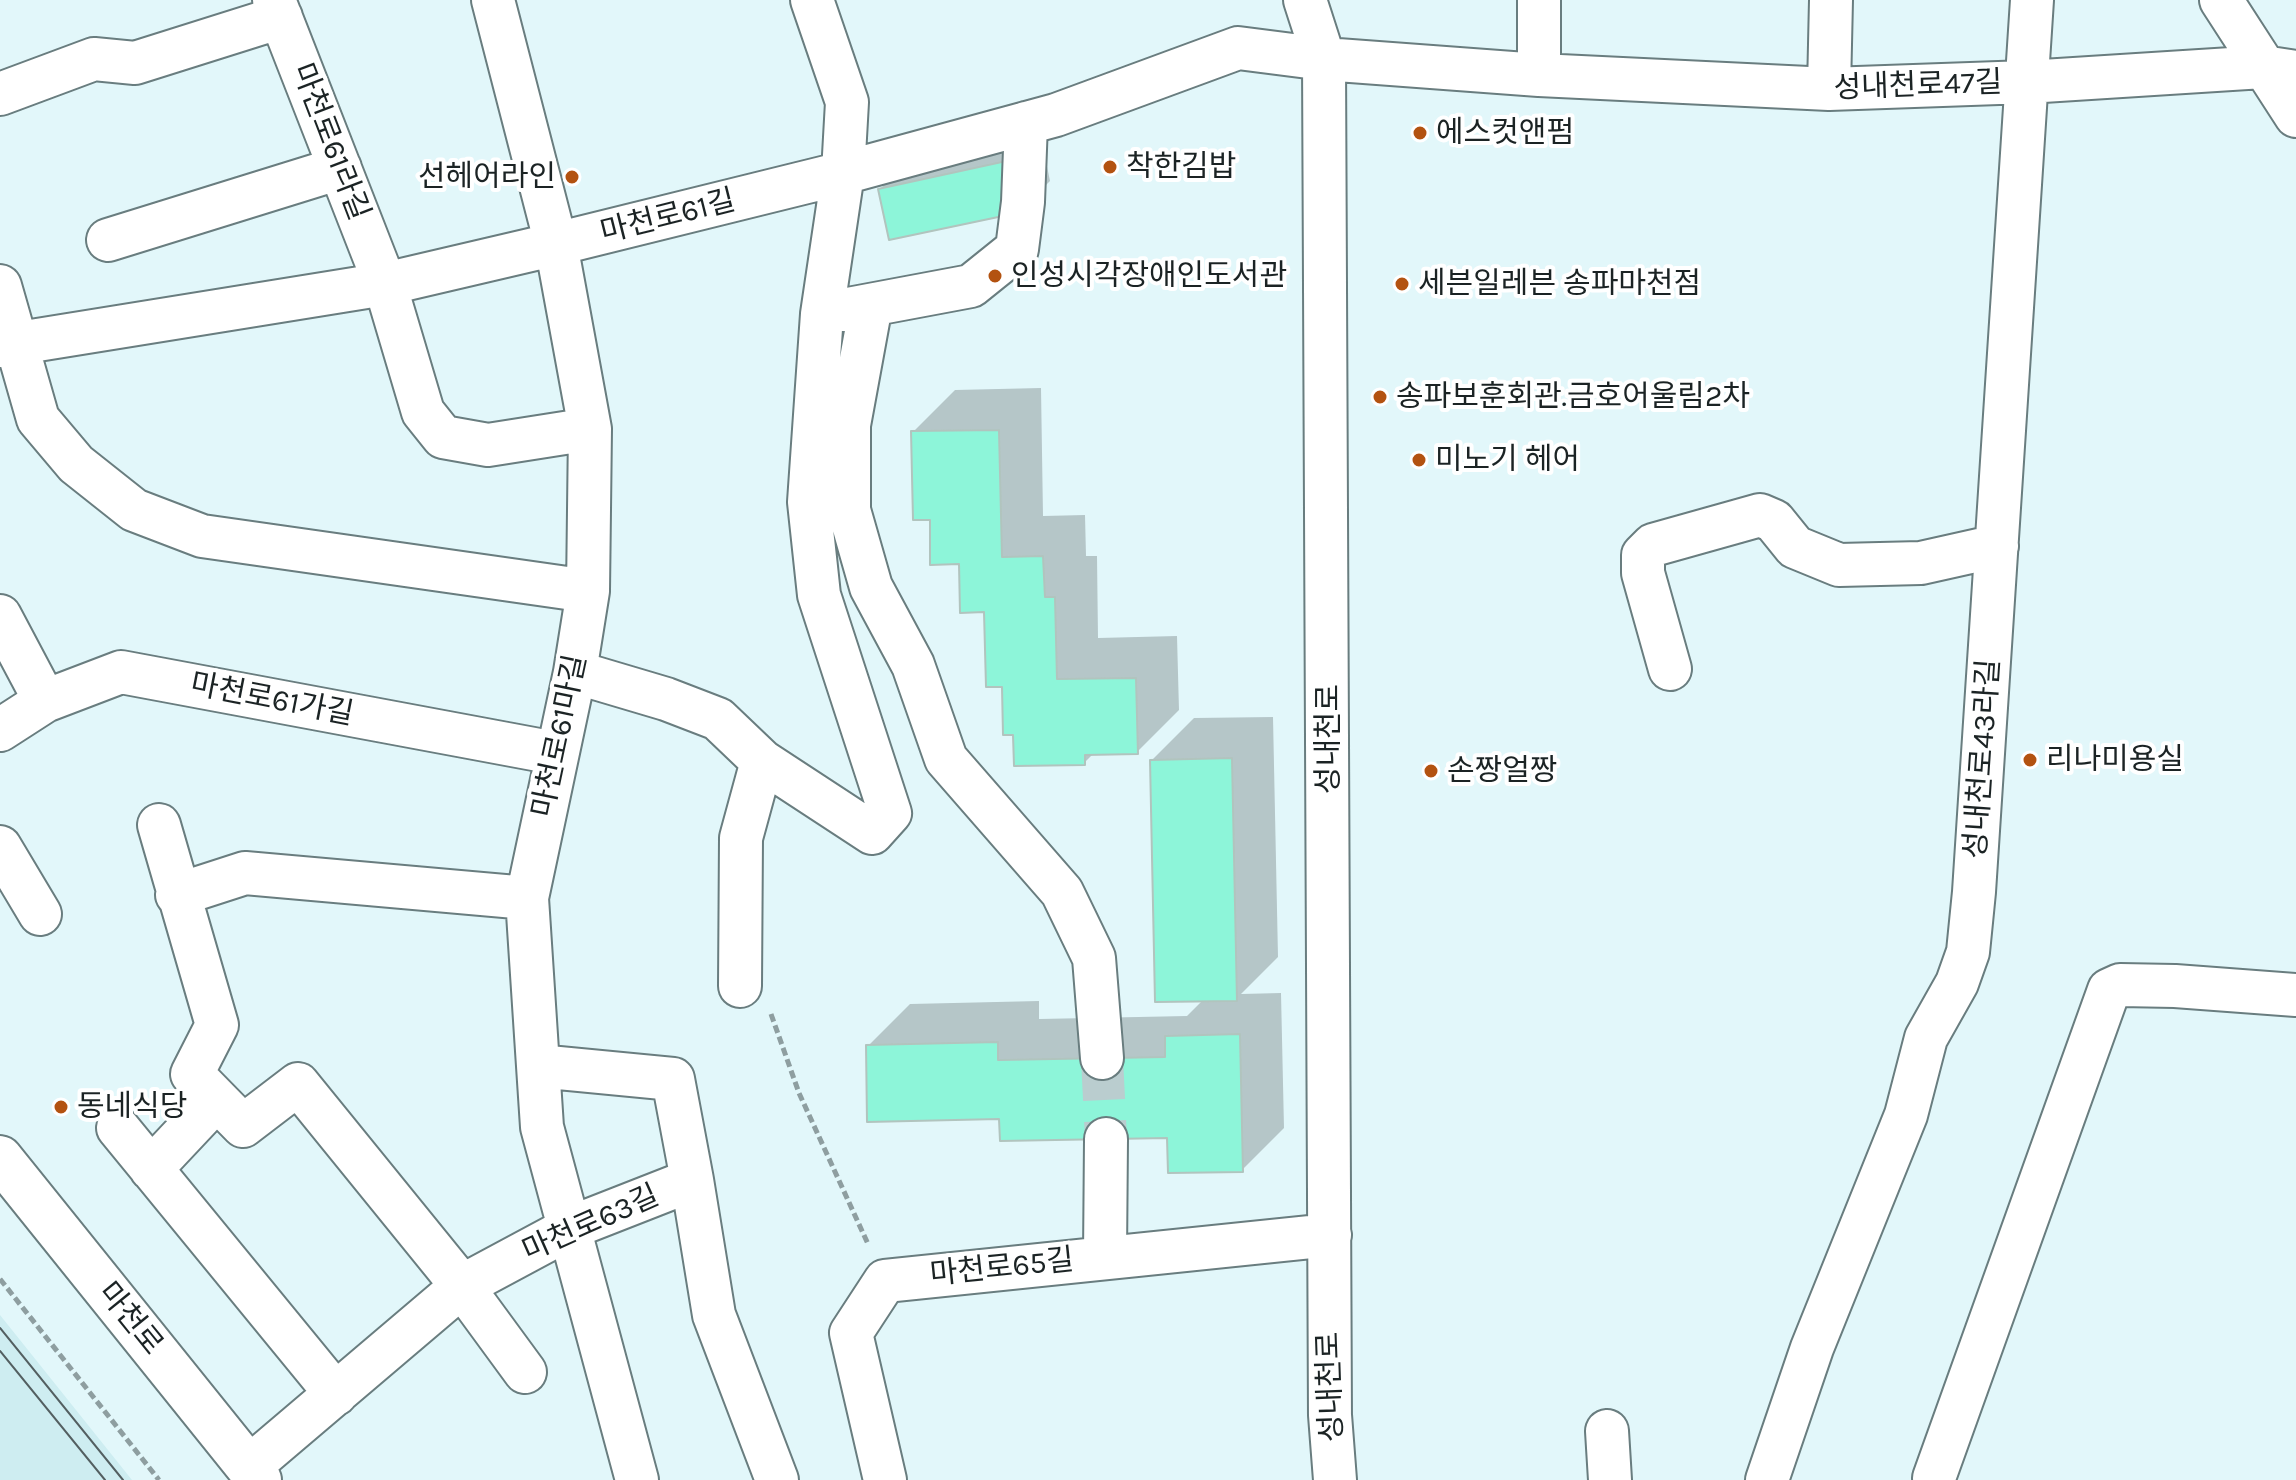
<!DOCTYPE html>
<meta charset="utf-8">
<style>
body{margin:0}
canvas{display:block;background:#e2f7fa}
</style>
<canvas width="2296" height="1480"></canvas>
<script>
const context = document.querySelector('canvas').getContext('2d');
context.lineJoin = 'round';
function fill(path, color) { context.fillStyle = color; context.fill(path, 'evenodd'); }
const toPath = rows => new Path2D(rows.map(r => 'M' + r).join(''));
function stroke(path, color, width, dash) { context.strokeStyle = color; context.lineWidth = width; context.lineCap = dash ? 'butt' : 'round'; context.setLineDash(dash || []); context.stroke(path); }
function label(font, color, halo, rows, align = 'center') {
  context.font = font + ' Karla,"Noto Sans KR",sans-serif'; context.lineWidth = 8; context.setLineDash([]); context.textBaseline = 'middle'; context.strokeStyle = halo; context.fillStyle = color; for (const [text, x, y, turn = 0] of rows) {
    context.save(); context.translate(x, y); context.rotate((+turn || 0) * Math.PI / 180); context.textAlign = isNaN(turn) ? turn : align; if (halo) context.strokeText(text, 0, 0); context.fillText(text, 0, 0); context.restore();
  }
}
fill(toPath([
 [0,1315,132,1480,0,1480]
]), '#ceedf1');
fill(toPath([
 [1040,132,1050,181,1021,210,880,189,909,160],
 [1041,388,1043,516,1085,515,1086,556,1097,556,1098,638,1177,636,1179,710,1137,752,1094,753,1084,763,1015,732,986,610,931,518,913,432,955,390],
 [1273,717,1278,957,1241,994,1281,993,1284,1128,1242,1170,1169,1136,1001,1117,868,1046,910,1004,1039,1001,1039,1019,1187,1016,1204,999,1152,760,1194,718]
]), '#0003');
const building = toPath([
 [1011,160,1022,212,889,240,878,189,1011,160],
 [999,430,1002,557,1043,556,1045,597,1055,597,1057,679,1136,678,1138,754,1085,755,1085,765,1014,766,1013,735,1003,735,1002,687,986,687,984,612,960,613,959,564,930,565,930,520,913,520,911,431,999,430],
 [1232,758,1237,1001,1155,1002,1150,760,1232,758],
 [1240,1034,1243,1172,1168,1173,1167,1138,1000,1141,999,1119,867,1122,866,1045,998,1042,998,1060,1165,1057,1165,1036,1240,1034]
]);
fill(building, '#8df5d9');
stroke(building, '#b1c4be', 2);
stroke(toPath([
 [1102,1058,1106,1139]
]), '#bacdcf', 42, [42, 21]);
const minor = toPath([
 [274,0,385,284,423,412,443,437,488,445,590,429],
 [493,0,556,244,590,429,588,591,575,672,527,898,542,1127,637,1480],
 [1305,0,1324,59,1330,1415,1335,1480],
 [2221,0,2296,116],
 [1539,75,1539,0],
 [1829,89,1831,0],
 [0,94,94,59,135,63,281,17],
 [108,240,340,168],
 [0,286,38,419,76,464,134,510,202,536,588,591],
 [871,305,849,425,849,510,871,587,913,665,946,759,1062,892,1094,958,1102,1058],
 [843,310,971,286,1017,249,1023,202,1026,123],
 [0,346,385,284,556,244,843,173,1056,115,1238,48,1324,59,1539,75,1829,89,2027,82,2263,67,2296,72],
 [0,616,45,701],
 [1670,669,1643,573,1643,555,1653,545,1760,515,1774,521,1795,547,1839,565,1921,563,1997,546],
 [575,672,666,699,718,719,762,761,872,833,890,813,819,595,809,502,822,314,843,173,847,102,812,0],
 [0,730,45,701,121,672,555,753],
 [159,825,217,1025,192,1074,243,1126,298,1084,462,1286,525,1372],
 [0,847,40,914],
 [177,895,245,873,527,898],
 [740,986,741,838,762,761],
 [538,1066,673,1079,692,1180],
 [118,1128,336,1394],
 [151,1169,215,1101],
 [1105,1256,1106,1139],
 [1607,1431,1610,1480],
 [249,1467,462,1286,572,1227,692,1180,714,1315,777,1480],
 [1934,1478,2109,990,2120,985,2175,986,2296,995],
 [885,1480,851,1333,885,1281,1330,1235],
 [1767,1480,1812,1348,1906,1115,1926,1038,1957,983,1968,952,1974,892,2032,0]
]);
const major = toPath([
 [0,1158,259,1480]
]);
stroke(minor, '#697d7f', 46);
stroke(major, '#697d7f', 48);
stroke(toPath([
 [771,1014,799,1093,868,1244],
 [0,1279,159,1480]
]), '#8e9ea0', 5, [8, 4]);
stroke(minor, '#fff', 42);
stroke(major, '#fff', 44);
stroke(toPath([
 [0,1328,123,1480],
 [0,1351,105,1480]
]), '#535f61', 2);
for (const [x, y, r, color] of [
 [1420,133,8,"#b35210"],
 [1110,167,8,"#b35210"],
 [572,177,8,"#b35210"],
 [995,276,8,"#b35210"],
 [1402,284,8,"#b35210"],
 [1380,397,8,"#b35210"],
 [1419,460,8,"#b35210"],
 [2030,760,8,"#b35210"],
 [1431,771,8,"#b35210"],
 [61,1107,8,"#b35210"]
]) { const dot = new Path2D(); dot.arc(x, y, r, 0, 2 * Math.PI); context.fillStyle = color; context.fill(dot); stroke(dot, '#fff', 3); }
label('30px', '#1b2324', '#fff', [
 ["성내천로47길",1918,86,-2],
 ["마천로61라길",330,142,69],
 ["마천로61길",668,217,-14],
 ["마천로61가길",272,700,11],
 ["마천로61마길",560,736,-78],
 ["성내천로",1329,739,-90],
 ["성내천로43라길",1983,759,-86],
 ["마천로63길",591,1224,-24],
 ["마천로65길",1002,1268,-6],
 ["마천로",130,1319,51],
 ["성내천로",1331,1387,-92]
]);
label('30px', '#1b2324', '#fff', [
 ["에스컷앤펌",1436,133],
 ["착한김밥",1126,167],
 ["선헤어라인",556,177,"right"],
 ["인성시각장애인도서관",1011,276],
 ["세븐일레븐 송파마천점",1418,284],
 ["송파보훈회관.금호어울림2차",1396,397],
 ["미노기 헤어",1435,460],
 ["리나미용실",2046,760],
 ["손짱얼짱",1447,771],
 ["동네식당",77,1107]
], 'left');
</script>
